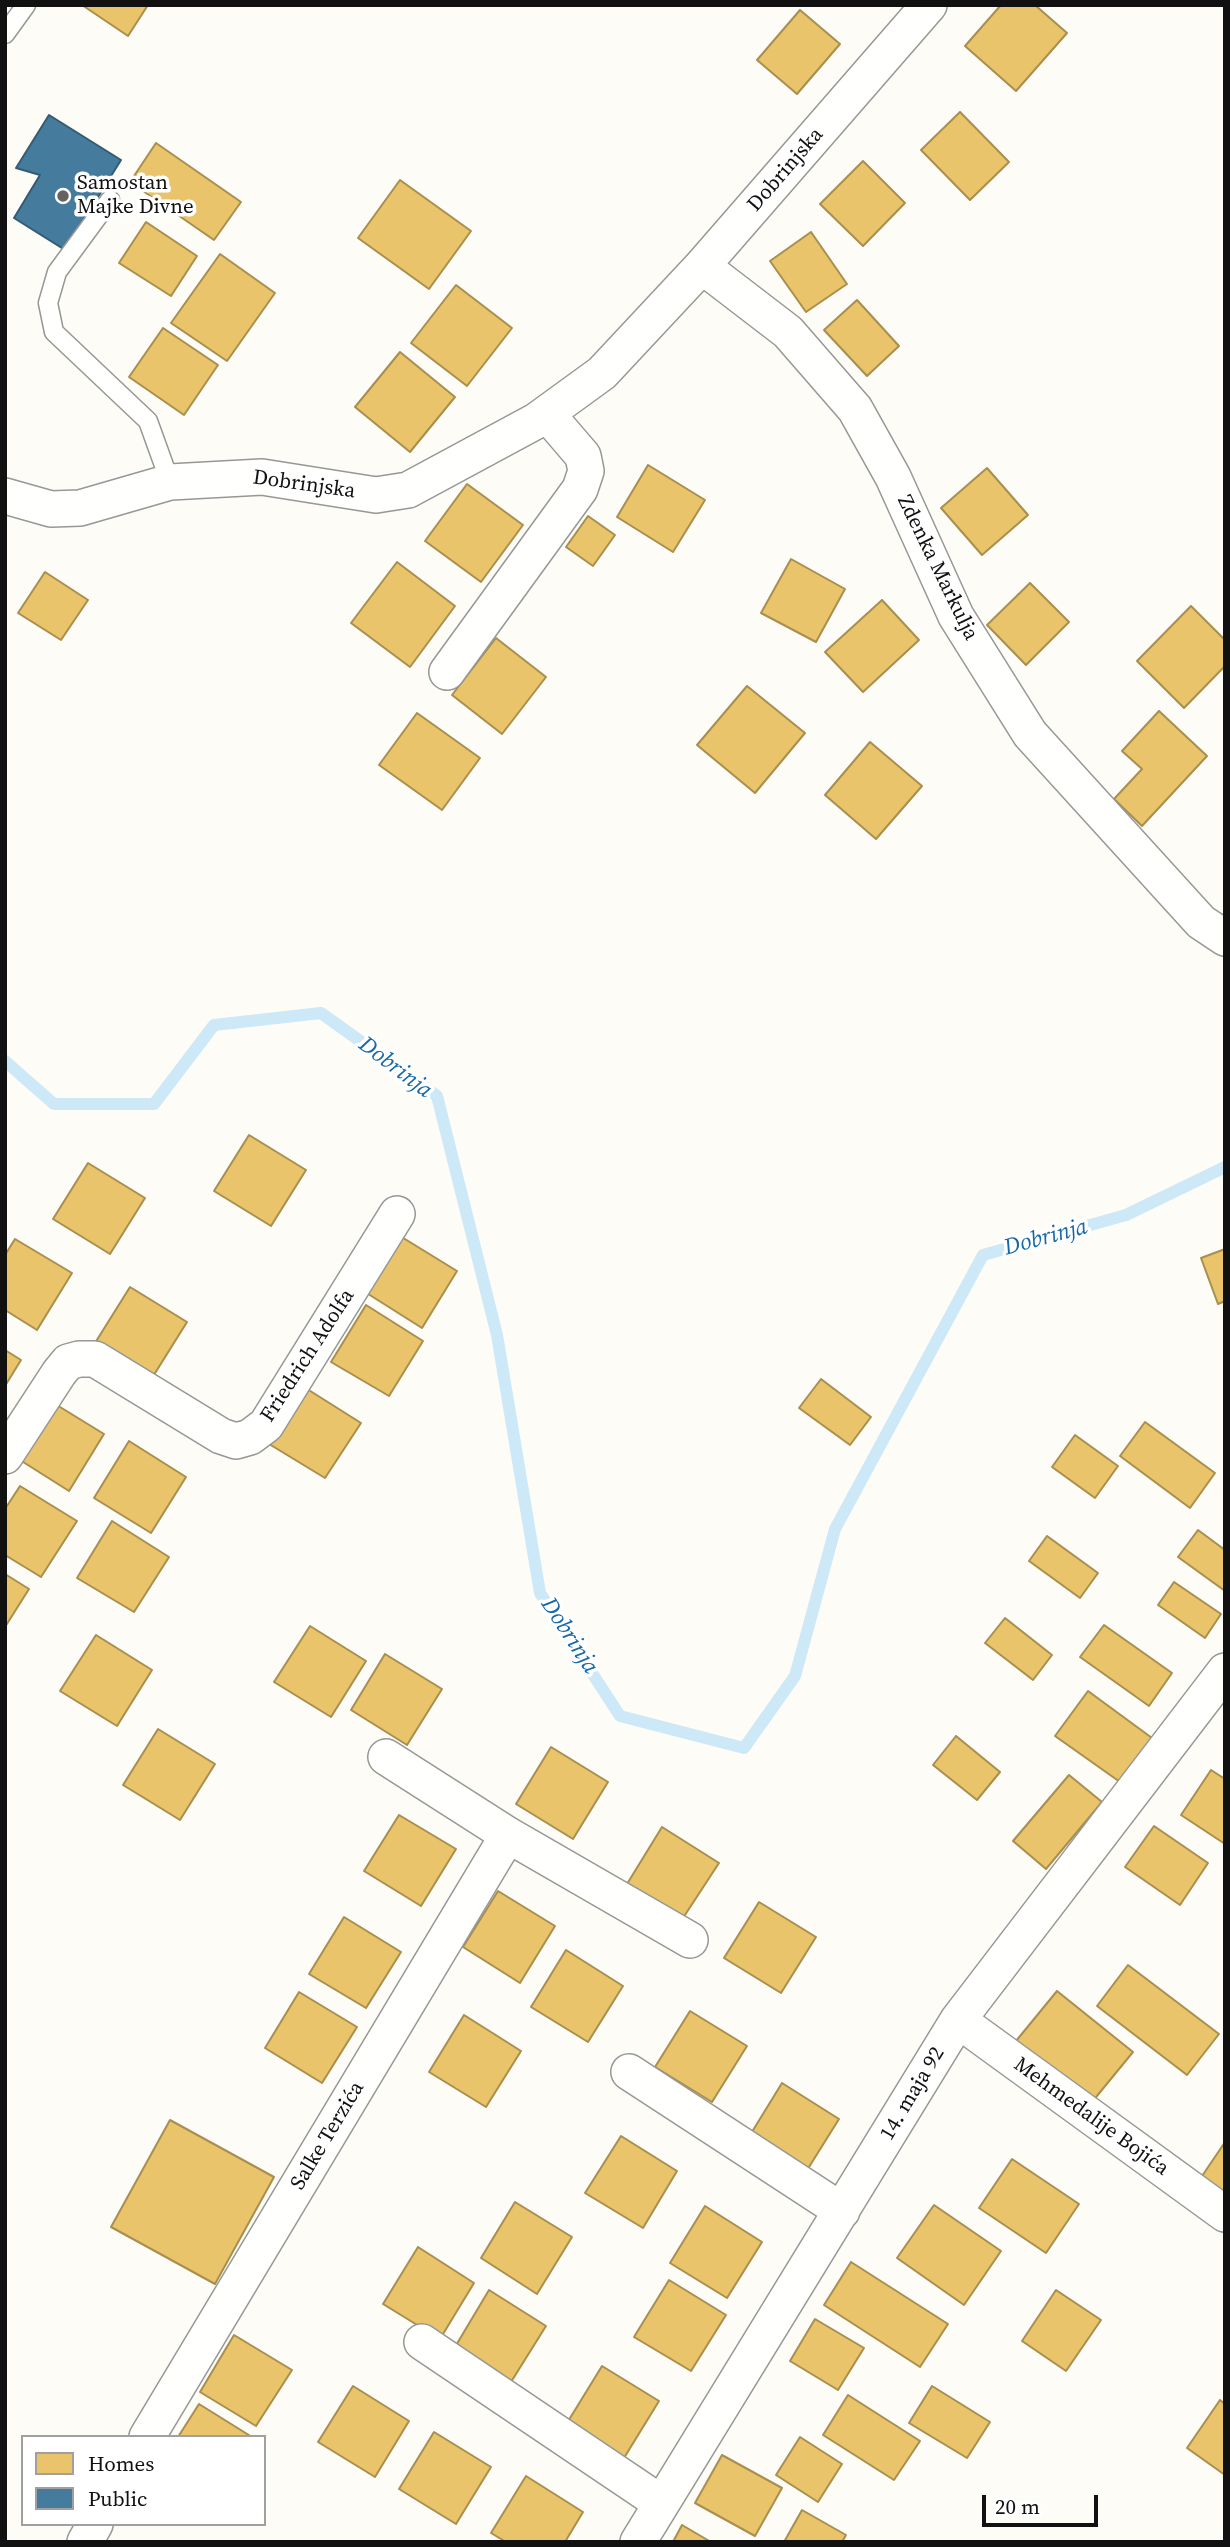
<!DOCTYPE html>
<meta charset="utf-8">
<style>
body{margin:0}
#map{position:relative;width:1230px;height:2547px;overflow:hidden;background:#fdfcf7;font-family:"Source Serif 4",serif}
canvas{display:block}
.frame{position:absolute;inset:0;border:7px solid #111;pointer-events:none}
.legend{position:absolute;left:21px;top:2435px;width:245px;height:91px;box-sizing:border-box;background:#fff;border:2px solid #a0a0a0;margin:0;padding:9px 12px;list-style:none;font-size:21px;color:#111}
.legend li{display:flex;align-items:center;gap:14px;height:35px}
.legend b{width:35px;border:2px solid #a0a0a0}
.scale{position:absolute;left:982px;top:2495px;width:116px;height:32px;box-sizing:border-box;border:4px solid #111;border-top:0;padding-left:9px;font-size:21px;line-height:24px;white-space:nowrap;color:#111;-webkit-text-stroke:5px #fff;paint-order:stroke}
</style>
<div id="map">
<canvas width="1230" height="2547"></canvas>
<div class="frame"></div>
<ul class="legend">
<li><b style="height:19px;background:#e9c46a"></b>Homes</li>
<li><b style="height:19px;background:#457b9d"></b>Public</li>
</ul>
<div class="scale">20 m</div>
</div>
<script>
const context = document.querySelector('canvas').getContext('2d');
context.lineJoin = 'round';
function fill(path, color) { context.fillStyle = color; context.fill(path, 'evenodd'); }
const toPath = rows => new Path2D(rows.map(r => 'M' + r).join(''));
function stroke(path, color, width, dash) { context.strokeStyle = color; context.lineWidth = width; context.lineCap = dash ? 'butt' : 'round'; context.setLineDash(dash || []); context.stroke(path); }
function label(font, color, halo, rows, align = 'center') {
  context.font = font + ' "Source Serif 4",serif'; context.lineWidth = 7; context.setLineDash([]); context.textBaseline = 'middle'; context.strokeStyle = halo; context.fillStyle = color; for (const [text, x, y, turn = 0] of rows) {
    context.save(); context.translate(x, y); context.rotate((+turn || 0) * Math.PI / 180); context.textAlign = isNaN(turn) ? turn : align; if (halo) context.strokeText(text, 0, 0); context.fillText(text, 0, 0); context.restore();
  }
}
const homes = toPath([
 [82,5,148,5,128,36,82,5],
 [1001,5,1035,5,1067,33,1016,91,965,46,1001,5],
 [800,10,840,44,797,94,757,60,800,10],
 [960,112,1009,162,970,200,921,150,960,112],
 [156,143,241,202,214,240,130,182,156,143],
 [863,161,905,203,863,246,820,204,863,161],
 [400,180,471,231,429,289,358,238,400,180],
 [146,222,197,256,171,296,119,263,146,222],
 [811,232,847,284,806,312,770,261,811,232],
 [220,254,275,293,227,361,171,323,220,254],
 [456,285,512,328,467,386,411,343,456,285],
 [857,300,899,346,867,376,824,330,857,300],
 [163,328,218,365,184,415,129,377,163,328],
 [400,352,455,397,410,452,355,407,400,352],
 [648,465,705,500,673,552,617,517,648,465],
 [987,468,1028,515,982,555,941,508,987,468],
 [467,484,523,525,481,582,425,541,467,484],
 [588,516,615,535,593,566,566,547,588,516],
 [791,559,845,589,816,642,761,613,791,559],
 [397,562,455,606,410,667,351,623,397,562],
 [45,572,88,600,61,640,18,613,45,572],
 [1030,583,1069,622,1026,665,987,625,1030,583],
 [882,600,919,640,863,692,825,652,882,600],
 [1191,606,1225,640,1225,666,1184,708,1137,661,1191,606],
 [496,638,546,677,502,734,452,695,496,638],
 [747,686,805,733,755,793,697,745,747,686],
 [1159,711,1207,756,1142,826,1114,799,1142,769,1122,751,1159,711],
 [417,713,480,758,442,810,379,765,417,713],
 [870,742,922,786,876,839,825,795,870,742],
 [249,1135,306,1170,271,1226,214,1191,249,1135],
 [88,1163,145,1198,110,1254,53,1219,88,1163],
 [400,1236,457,1271,422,1328,365,1292,400,1236],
 [15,1239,72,1273,37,1330,5,1310,5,1255,15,1239],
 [1225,1249,1225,1301,1218,1304,1201,1258,1225,1249],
 [130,1287,187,1322,152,1378,95,1343,130,1287],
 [366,1305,423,1341,389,1396,331,1362,366,1305],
 [5,1350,21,1360,5,1386,5,1350],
 [821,1379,871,1417,850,1445,799,1408,821,1379],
 [304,1387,361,1423,325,1478,269,1444,304,1387],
 [47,1399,104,1434,69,1491,12,1455,47,1399],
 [1145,1422,1215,1473,1190,1508,1120,1456,1145,1422],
 [1075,1435,1118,1466,1095,1498,1052,1467,1075,1435],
 [129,1441,186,1477,151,1533,94,1498,129,1441],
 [20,1486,77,1521,41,1577,5,1555,5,1509,20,1486],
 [112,1521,169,1557,134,1612,77,1578,112,1521],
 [1198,1530,1225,1550,1225,1591,1178,1557,1198,1530],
 [1047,1536,1098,1573,1080,1598,1029,1561,1047,1536],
 [5,1574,29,1589,5,1627,5,1574],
 [1174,1582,1221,1614,1205,1638,1158,1605,1174,1582],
 [1005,1618,1052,1655,1033,1680,985,1643,1005,1618],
 [1104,1625,1172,1673,1149,1706,1080,1657,1104,1625],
 [310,1626,366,1661,331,1717,274,1682,310,1626],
 [96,1635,152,1670,117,1726,60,1691,96,1635],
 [385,1654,442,1689,407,1745,351,1710,385,1654],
 [1088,1691,1152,1738,1120,1782,1055,1736,1088,1691],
 [158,1729,215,1764,180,1820,123,1785,158,1729],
 [956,1736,1000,1772,977,1800,933,1765,956,1736],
 [551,1747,608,1782,573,1839,516,1804,551,1747],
 [1211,1770,1225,1779,1225,1844,1181,1815,1211,1770],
 [1069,1775,1102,1802,1046,1869,1013,1841,1069,1775],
 [399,1815,456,1849,421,1906,364,1871,399,1815],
 [1154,1826,1208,1863,1180,1905,1125,1867,1154,1826],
 [662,1827,719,1863,683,1918,627,1884,662,1827],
 [498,1891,555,1926,520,1983,463,1947,498,1891],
 [759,1902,816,1937,781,1993,724,1958,759,1902],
 [344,1917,401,1952,366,2008,309,1974,344,1917],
 [566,1950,623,1986,588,2042,531,2007,566,1950],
 [1128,1965,1219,2034,1187,2075,1097,2006,1128,1965],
 [1057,1991,1133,2052,1092,2102,1016,2041,1057,1991],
 [299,1992,357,2027,322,2083,265,2048,299,1992],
 [690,2011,747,2046,712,2102,655,2067,690,2011],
 [464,2015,521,2051,486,2107,429,2072,464,2015],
 [782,2083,839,2119,804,2175,747,2140,782,2083],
 [170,2120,274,2177,215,2284,111,2227,170,2120],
 [621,2136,677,2171,643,2228,585,2193,621,2136],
 [1225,2142,1225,2204,1196,2185,1225,2142],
 [1012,2159,1079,2204,1046,2253,979,2208,1012,2159],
 [515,2202,572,2237,537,2294,481,2258,515,2202],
 [934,2205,1001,2251,964,2305,897,2258,934,2205],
 [705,2206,762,2242,727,2298,670,2263,705,2206],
 [418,2247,474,2283,440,2339,383,2304,418,2247],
 [851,2262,948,2324,920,2367,824,2305,851,2262],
 [669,2280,726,2315,691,2371,634,2337,669,2280],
 [489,2290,546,2326,511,2382,455,2347,489,2290],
 [1056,2290,1101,2320,1066,2371,1022,2341,1056,2290],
 [815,2319,864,2348,838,2390,790,2361,815,2319],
 [234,2335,292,2370,256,2426,200,2392,234,2335],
 [602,2366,659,2401,624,2458,567,2423,602,2366],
 [353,2386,409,2421,375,2477,318,2442,353,2386],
 [932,2386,990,2422,967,2458,909,2423,932,2386],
 [848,2395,920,2441,894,2480,823,2435,848,2395],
 [1220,2400,1225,2404,1225,2475,1187,2448,1220,2400],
 [199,2404,252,2437,178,2437,199,2404],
 [434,2432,491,2467,456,2524,399,2489,434,2432],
 [800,2437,842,2464,818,2502,776,2475,800,2437],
 [722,2455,782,2488,755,2536,695,2503,722,2455],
 [526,2476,583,2512,565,2542,506,2542,491,2533,526,2476],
 [802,2510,846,2535,842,2542,784,2542,802,2510],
 [682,2525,711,2542,673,2542,682,2525]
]);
fill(homes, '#e9c46a');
stroke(homes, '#a88e4f', 2);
const public = toPath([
 [49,115,121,160,65,250,14,218,40,175,16,168,49,115]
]);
fill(public, '#457b9d');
stroke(public, '#355b73', 2);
stroke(toPath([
 [5,1061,54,1104,154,1104,214,1025,321,1013,437,1096,497,1335,540,1593,620,1716,744,1748,795,1676,835,1529,983,1255,1126,1215,1225,1167]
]), '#cde8f7', 12);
const lane = toPath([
 [5,34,26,5],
 [110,200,57,272,48,303,54,332,148,421,170,482]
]);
const street = toPath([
 [702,266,788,332,855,409,893,477,956,616,1030,734,1201,922,1225,938],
 [5,496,51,509,80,508,170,482,262,477,376,495,408,490,536,421,602,373,702,266,929,5],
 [447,672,580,489,586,471,583,456,547,414],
 [5,1456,59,1373,68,1362,79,1359,95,1359,221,1436,236,1441,250,1437,266,1425,397,1214],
 [386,1757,508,1835,690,1940],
 [958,2020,1225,2214],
 [629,2072,842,2211],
 [422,2342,661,2503],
 [147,2437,508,1835],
 [85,2542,95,2524],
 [638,2542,958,2020,1225,1671]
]);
stroke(lane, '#979795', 21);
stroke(street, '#979795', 38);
stroke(lane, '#fffffe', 18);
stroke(street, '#fffffe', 35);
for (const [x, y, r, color] of [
 [63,196,7,"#646362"]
]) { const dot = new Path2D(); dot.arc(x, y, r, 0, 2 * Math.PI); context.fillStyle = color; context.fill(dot); stroke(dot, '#fff', 2.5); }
label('21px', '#111', '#fff', [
 ["Dobrinjska",786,170,-49],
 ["Dobrinjska",304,485,8],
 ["Zdenka Markulja",937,568,64],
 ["Friedrich Adolfa",308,1356,-57],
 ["14. maja 92",913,2094,-59],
 ["Mehmedalije Bojića",1091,2117,36],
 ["Salke Terzića",328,2136,-59]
]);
label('21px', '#111', '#fff', [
 ["Samostan",77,184],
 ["Majke Divne",77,208]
], 'left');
label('italic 23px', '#1768a6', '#fff', [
 ["Dobrinja",395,1068,37],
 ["Dobrinja",1046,1238,-15],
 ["Dobrinja",569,1636,57]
]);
</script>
